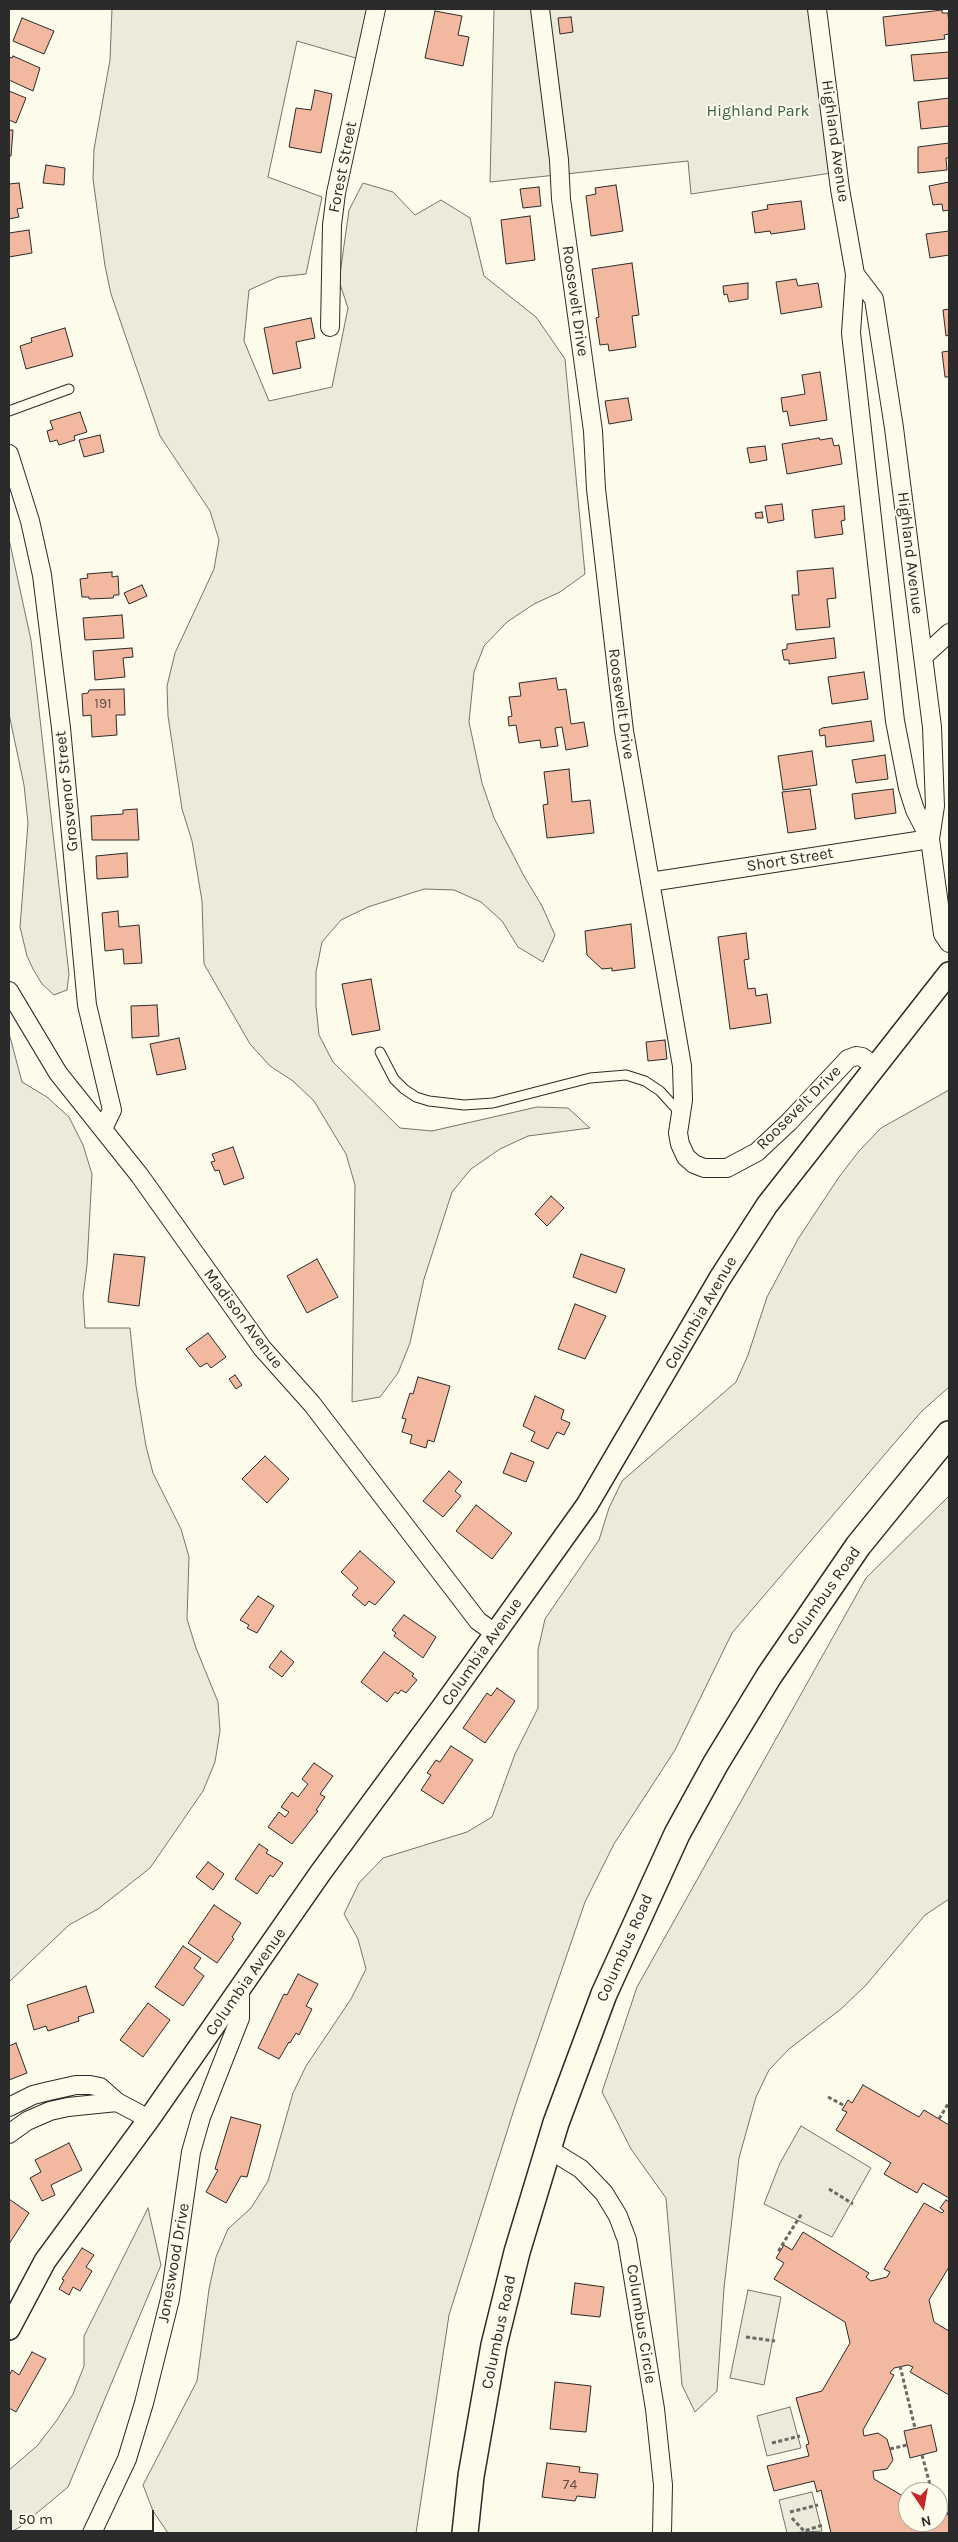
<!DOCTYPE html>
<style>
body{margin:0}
#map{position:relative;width:958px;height:2542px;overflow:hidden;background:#fdfbea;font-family:Karla,sans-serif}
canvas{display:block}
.frame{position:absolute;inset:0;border:10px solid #2b2b2b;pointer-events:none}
.north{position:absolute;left:898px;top:2482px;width:50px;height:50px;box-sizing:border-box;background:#fdfbea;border:1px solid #a9a89e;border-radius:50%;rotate:168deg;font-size:14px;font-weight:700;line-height:20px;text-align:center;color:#2b2b2b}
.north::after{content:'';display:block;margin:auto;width:18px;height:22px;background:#c62828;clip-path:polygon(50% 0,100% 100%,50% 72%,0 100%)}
.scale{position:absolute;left:10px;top:2510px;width:144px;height:22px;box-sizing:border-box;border:2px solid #2b2b2b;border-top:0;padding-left:6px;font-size:15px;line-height:18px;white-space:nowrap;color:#2b2b2b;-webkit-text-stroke:4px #fdfbea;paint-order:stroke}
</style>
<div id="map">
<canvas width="958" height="2542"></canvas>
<div class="frame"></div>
<div class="north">N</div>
<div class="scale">50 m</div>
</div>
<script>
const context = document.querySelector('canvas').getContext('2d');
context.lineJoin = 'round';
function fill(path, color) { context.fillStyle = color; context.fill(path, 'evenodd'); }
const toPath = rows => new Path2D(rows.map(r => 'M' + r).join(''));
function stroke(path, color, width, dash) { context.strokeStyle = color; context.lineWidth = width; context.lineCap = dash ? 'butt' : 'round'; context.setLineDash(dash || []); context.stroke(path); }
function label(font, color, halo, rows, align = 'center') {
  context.font = font + ' Karla,sans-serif'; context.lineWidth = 4; context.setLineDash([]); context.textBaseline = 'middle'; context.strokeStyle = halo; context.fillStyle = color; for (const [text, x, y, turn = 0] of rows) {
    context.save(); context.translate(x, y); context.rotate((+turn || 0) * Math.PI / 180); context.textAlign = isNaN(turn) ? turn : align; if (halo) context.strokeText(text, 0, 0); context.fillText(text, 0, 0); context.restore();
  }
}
const green = toPath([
 [112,9,376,9,366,61,297,41,268,177,322,197,306,274,278,277,249,290,244,341,269,401,332,387,348,308,339,281,349,210,363,183,393,192,415,215,441,200,470,218,484,276,536,317,565,359,585,574,560,592,534,604,507,622,484,646,474,672,469,722,482,783,494,818,524,876,542,906,555,935,543,962,518,947,502,921,481,902,454,890,424,889,368,907,341,920,322,942,316,972,316,1006,319,1035,333,1062,400,1128,432,1131,537,1107,568,1108,590,1128,528,1136,500,1149,471,1169,452,1192,424,1279,410,1343,398,1373,380,1397,352,1402,355,1185,346,1154,314,1101,293,1081,270,1066,250,1044,204,964,202,901,192,841,182,809,168,716,167,686,175,653,214,569,219,540,210,511,160,436,111,294,105,266,93,179,94,149,110,60,112,9],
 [494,9,830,9,818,11,838,172,691,194,688,161,490,182,494,9],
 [9,539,31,640,69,974,67,990,54,995,42,984,33,969,27,956,20,927,28,823,24,785,9,714,9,539],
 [9,1033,22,1082,47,1097,69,1117,83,1145,92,1174,87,1265,83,1296,85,1328,130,1328,136,1386,146,1446,153,1473,181,1529,189,1557,187,1619,196,1648,218,1702,220,1731,215,1762,203,1791,150,1868,98,1909,69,1925,9,1982,9,1033],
 [949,1090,949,1387,921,1412,732,1633,675,1750,614,1844,585,1902,517,2100,449,2315,416,2533,168,2533,153,2511,143,2485,197,2381,209,2289,216,2257,228,2229,251,2208,268,2181,293,2093,306,2066,351,1999,366,1969,358,1939,344,1914,359,1883,383,1858,467,1832,492,1817,515,1754,538,1708,538,1650,545,1619,599,1540,609,1508,622,1481,736,1382,748,1355,767,1297,798,1239,839,1177,859,1151,881,1128,949,1090],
 [949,1496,949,1899,925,1915,866,1985,841,2009,789,2049,769,2070,756,2097,739,2158,724,2288,717,2391,695,2412,682,2385,666,2198,631,2149,602,2092,637,1987,866,1578,949,1496],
 [148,2208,161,2265,68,2487,20,2527,9,2533,9,2470,37,2446,57,2420,73,2394,84,2366,84,2336,148,2208]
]);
fill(green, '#ecebdb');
stroke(green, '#74746e', 1);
const parking = toPath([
 [801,2126,871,2168,832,2237,764,2204,780,2163,801,2126],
 [748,2290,781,2297,764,2385,730,2378,748,2290],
 [790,2407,801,2448,767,2456,757,2416,790,2407],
 [812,2492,822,2531,787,2533,779,2500,812,2492]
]);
fill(parking, '#eceadb');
stroke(parking, '#74746e', 1);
const building = toPath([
 [942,10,942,13,948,13,949,27,949,34,944,35,945,39,886,46,883,17,942,10],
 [435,11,462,16,458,35,469,37,463,66,425,58,435,11],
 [571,17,573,32,560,34,558,18,571,17],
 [22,18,54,31,44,54,13,41,22,18],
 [949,52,949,78,914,81,911,55,949,52],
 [13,56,40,68,33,91,9,80,9,57,12,58,13,56],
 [315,90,332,94,321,153,289,147,296,108,311,110,315,90],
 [9,91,26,98,16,123,9,120,9,91],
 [949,98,949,126,921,129,918,102,949,98],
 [9,130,13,130,11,156,9,156,9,130],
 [949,143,949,158,946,158,947,170,918,173,918,147,949,143],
 [46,165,65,168,64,185,43,183,46,165],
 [949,182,949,210,943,211,942,204,933,205,929,186,949,182],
 [19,183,23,208,17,209,19,217,9,219,9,184,19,183],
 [616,185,623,231,591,236,586,196,596,194,595,188,616,185],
 [539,187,541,206,523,208,520,189,539,187],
 [801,201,805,229,771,234,770,231,755,233,752,212,768,209,767,205,801,201],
 [530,216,535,260,506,264,501,220,530,216],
 [29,230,32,253,9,257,9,233,29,230],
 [949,231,949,255,930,258,926,234,949,231],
 [632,263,639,315,632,316,636,347,609,351,608,344,600,345,596,318,599,317,592,269,632,263],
 [796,279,798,286,818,283,822,307,781,314,776,282,796,279],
 [748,283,748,299,729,302,727,294,724,295,723,286,748,283],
 [949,309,949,335,946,336,943,310,949,309],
 [311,318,315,338,296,342,301,368,273,374,264,328,311,318],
 [65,328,73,356,26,369,20,346,32,342,31,338,65,328],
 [949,351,949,377,945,377,942,352,949,351],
 [820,372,827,420,790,426,787,411,783,412,781,398,805,394,802,375,820,372],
 [628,398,632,420,609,424,605,401,628,398],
 [80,412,87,432,74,436,75,440,59,445,57,440,50,442,47,431,53,429,50,421,80,412],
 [100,435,104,452,84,457,79,440,100,435],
 [819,438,820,440,832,438,834,446,839,445,842,464,787,474,782,444,819,438],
 [765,446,767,460,750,463,747,448,765,446],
 [782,504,784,520,768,523,765,506,782,504],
 [844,506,845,520,841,521,843,534,815,538,812,510,844,506],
 [762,512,763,518,756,518,755,513,762,512],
 [833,568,836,598,827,599,830,627,796,630,792,595,799,595,797,571,833,568],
 [112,572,112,577,118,576,119,595,114,595,113,598,89,599,89,597,82,597,80,579,88,578,87,574,112,572],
 [142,585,147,596,129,604,124,593,142,585],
 [122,615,124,638,85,640,83,618,122,615],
 [834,638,836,658,789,664,789,660,784,660,782,650,787,649,787,644,834,638],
 [132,648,133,657,123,658,125,677,95,680,93,651,132,648],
 [864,672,868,699,832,704,828,677,864,672],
 [556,678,558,690,566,689,571,724,584,722,588,746,566,750,562,727,555,728,558,746,541,748,540,740,519,743,516,725,509,726,508,717,512,716,509,697,521,696,519,683,556,678],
 [124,689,125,715,116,715,117,735,92,737,91,715,83,716,82,694,88,693,89,690,124,689],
 [871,721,874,741,826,747,825,735,820,736,819,730,822,728,871,721],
 [812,751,817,785,783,790,778,756,812,751],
 [885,755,888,779,856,783,852,760,885,755],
 [569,769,572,802,590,800,594,833,547,838,543,805,548,804,544,772,569,769],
 [810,789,816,829,788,833,782,792,810,789],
 [893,789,896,813,855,819,852,794,893,789],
 [137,809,139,840,92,840,91,816,123,814,123,810,137,809],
 [127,853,128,877,97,879,96,856,127,853],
 [118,911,119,927,139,925,142,963,124,964,123,949,105,951,102,913,118,911],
 [631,924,635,968,612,971,612,968,602,969,587,955,585,931,631,924],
 [746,933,749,959,744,960,748,989,755,988,756,996,767,994,771,1023,730,1029,718,937,746,933],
 [371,979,380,1030,352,1035,342,984,371,979],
 [157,1005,159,1036,132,1038,131,1006,157,1005],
 [179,1038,186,1069,157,1075,150,1044,179,1038],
 [665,1040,667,1059,648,1061,646,1042,665,1040],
 [233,1147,244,1178,224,1185,219,1170,215,1171,211,1162,215,1161,212,1154,233,1147],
 [551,1196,564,1208,547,1226,535,1214,551,1196],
 [114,1254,145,1257,139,1306,108,1302,114,1254],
 [581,1254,625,1269,616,1293,573,1277,581,1254],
 [317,1259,338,1297,307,1313,287,1276,317,1259],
 [575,1304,606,1316,585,1359,558,1349,575,1304],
 [208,1333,226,1357,211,1368,207,1363,200,1367,186,1349,208,1333],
 [235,1375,242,1385,236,1389,229,1379,235,1375],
 [418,1377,450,1386,434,1442,428,1440,426,1448,410,1443,412,1435,402,1432,406,1419,402,1418,410,1393,413,1394,418,1377],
 [535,1396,564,1410,561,1419,570,1423,564,1435,557,1432,548,1449,531,1441,535,1432,523,1426,535,1396],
 [511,1453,534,1462,526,1482,503,1473,511,1453],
 [265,1456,289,1479,267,1503,242,1479,265,1456],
 [449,1471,462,1482,455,1491,461,1496,443,1517,423,1501,449,1471],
 [476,1505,512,1533,492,1559,456,1531,476,1505],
 [360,1551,395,1582,375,1605,369,1601,365,1606,352,1595,358,1588,341,1572,360,1551],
 [258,1596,274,1606,257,1633,247,1628,249,1625,240,1620,258,1596],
 [404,1615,436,1637,423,1658,394,1636,396,1633,392,1630,404,1615],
 [281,1651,294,1662,282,1677,269,1667,281,1651],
 [384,1652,414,1674,412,1676,417,1680,406,1693,401,1690,398,1694,395,1692,387,1702,361,1682,384,1652],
 [497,1688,515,1701,485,1743,463,1728,487,1693,491,1696,497,1688],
 [451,1746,473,1760,443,1804,421,1790,431,1775,427,1773,436,1760,440,1762,451,1746],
 [314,1763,333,1776,320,1794,325,1797,316,1810,318,1811,292,1844,268,1827,279,1812,285,1817,289,1812,281,1807,292,1792,298,1797,308,1784,302,1779,314,1763],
 [259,1844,268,1850,266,1853,283,1863,273,1877,270,1875,257,1894,235,1879,259,1844],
 [208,1862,224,1874,213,1890,196,1877,208,1862],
 [214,1905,241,1923,232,1937,234,1939,217,1963,188,1943,214,1905],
 [183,1946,201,1958,194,1968,204,1976,183,2006,155,1987,183,1946],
 [298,1974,318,1984,306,2006,312,2009,299,2035,296,2033,290,2043,289,2042,279,2059,258,2048,284,1994,287,1995,298,1974],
 [86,1986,94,2012,78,2017,79,2021,48,2031,46,2026,34,2030,27,2005,86,1986],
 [148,2003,170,2020,143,2057,120,2040,148,2003],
 [16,2043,27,2073,9,2080,9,2046,16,2043],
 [863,2085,919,2117,924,2110,949,2125,949,2198,923,2183,917,2193,884,2174,891,2163,836,2130,847,2112,842,2110,848,2100,852,2103,863,2085],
 [231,2117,261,2125,247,2177,241,2176,226,2203,206,2192,218,2170,215,2169,231,2117],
 [69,2143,82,2170,51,2185,55,2195,42,2201,30,2178,41,2172,35,2160,69,2143],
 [9,2199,29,2213,9,2244,9,2199],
 [946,2200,949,2202,949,2267,929,2300,934,2322,949,2331,949,2395,910,2372,913,2367,908,2365,894,2368,890,2373,894,2375,863,2430,864,2436,878,2433,887,2439,893,2460,887,2469,873,2471,874,2479,908,2499,908,2522,938,2522,938,2517,947,2515,949,2509,949,2533,831,2533,821,2490,817,2492,814,2481,774,2491,767,2466,809,2456,806,2445,809,2444,796,2398,822,2391,850,2343,845,2322,774,2279,784,2263,776,2258,784,2245,792,2250,803,2232,869,2273,866,2277,871,2281,887,2277,890,2272,884,2269,924,2203,942,2213,944,2211,940,2208,946,2200],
 [82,2248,94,2255,86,2267,92,2271,80,2291,73,2287,69,2295,59,2289,64,2280,62,2279,82,2248],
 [575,2283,604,2287,600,2317,571,2314,575,2283],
 [32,2352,46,2359,16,2412,9,2408,9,2376,12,2370,19,2375,32,2352],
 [555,2382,591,2386,586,2432,550,2429,555,2382],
 [931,2425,937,2451,910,2458,904,2431,931,2425],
 [547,2463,580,2467,579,2472,598,2474,595,2498,577,2496,575,2501,542,2497,547,2463]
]);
fill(building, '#f2b8a0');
stroke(building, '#2b2b2b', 1);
const service = toPath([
 [9,411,69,389],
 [380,1052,394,1079,404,1089,416,1097,429,1101,464,1105,493,1103,590,1078,626,1075,645,1081,660,1091,680,1113]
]);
const minor = toPath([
 [540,9,559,160,561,199,593,431,596,489,624,731,682,1066,683,1100,678,1133,680,1144,686,1157,694,1164,704,1168,727,1168,757,1152,789,1122,848,1059,856,1056,862,1057,875,1066],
 [817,9,840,189,855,274,851,333,895,721,908,788,915,810,930,839],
 [855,274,874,299,894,428,932,727,935,806,930,839,943,934,949,943],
 [330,327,332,225,336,193,376,9],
 [9,454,30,521,42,575,61,728,87,1005,112,1110,103,1129],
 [924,656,949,633],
 [650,882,930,839],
 [9,991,58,1073,140,1176,262,1348,312,1404,478,1621,495,1633],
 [9,2107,33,2095,49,2091,76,2085,90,2085,100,2087,117,2102,149,2119],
 [9,2134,27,2121,50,2111,68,2107,117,2102],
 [547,2148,581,2169,604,2193,618,2216,627,2240,655,2409,663,2485,662,2533],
 [92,2533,127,2459,144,2403,170,2299,191,2152,201,2117,240,2018,240,1990]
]);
const tertiary = toPath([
 [9,2329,45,2261,149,2119,321,1872,444,1705,587,1505,720,1278,767,1205,949,973]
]);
const secondary = toPath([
 [465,2533,471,2476,494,2345,517,2252,556,2123,604,1994,677,1834,716,1763,769,1676,858,1546,949,1434]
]);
stroke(service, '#2b2b2b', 11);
stroke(minor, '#2b2b2b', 20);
stroke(tertiary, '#2b2b2b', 24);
stroke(secondary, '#2b2b2b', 28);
stroke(toPath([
 [828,2097,845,2106],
 [939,2119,948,2104],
 [829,2189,853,2204],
 [780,2251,779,2250,802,2213],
 [746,2337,775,2341],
 [900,2366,915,2428],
 [772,2443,800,2436],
 [890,2449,907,2445],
 [922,2455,932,2492],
 [790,2512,818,2505],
 [938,2513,939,2517],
 [792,2518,804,2531,823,2525]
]), '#6a6964', 3, [4, 2.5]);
stroke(service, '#fdfbea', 9);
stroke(minor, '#fdfbea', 18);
stroke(tertiary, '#fdfbea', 21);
stroke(secondary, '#fdfbea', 25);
label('14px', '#5d4e48', null, [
 ["191",103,704],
 ["74",570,2485]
]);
label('16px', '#34623c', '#fdfbea', [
 ["Highland Park",758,111]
]);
label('16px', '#2b2b2b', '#fdfbea', [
 ["Highland Avenue",835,141,82],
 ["Forest Street",343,167,-79],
 ["Roosevelt Drive",575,301,82],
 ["Highland Avenue",910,553,83],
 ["Roosevelt Drive",621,704,82],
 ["Grosvenor Street",67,791,-96],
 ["Short Street",790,860,-9],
 ["Roosevelt Drive",799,1108,-45],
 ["Columbia Avenue",701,1313,-60],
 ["Madison Avenue",243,1319,53],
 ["Columbus Road",824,1596,-55],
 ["Columbia Avenue",482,1652,-55],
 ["Columbus Road",625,1948,-66],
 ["Columbia Avenue",246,1982,-55],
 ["Joneswood Drive",174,2263,-80],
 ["Columbus Circle",641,2324,81],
 ["Columbus Road",499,2332,-78]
]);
</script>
